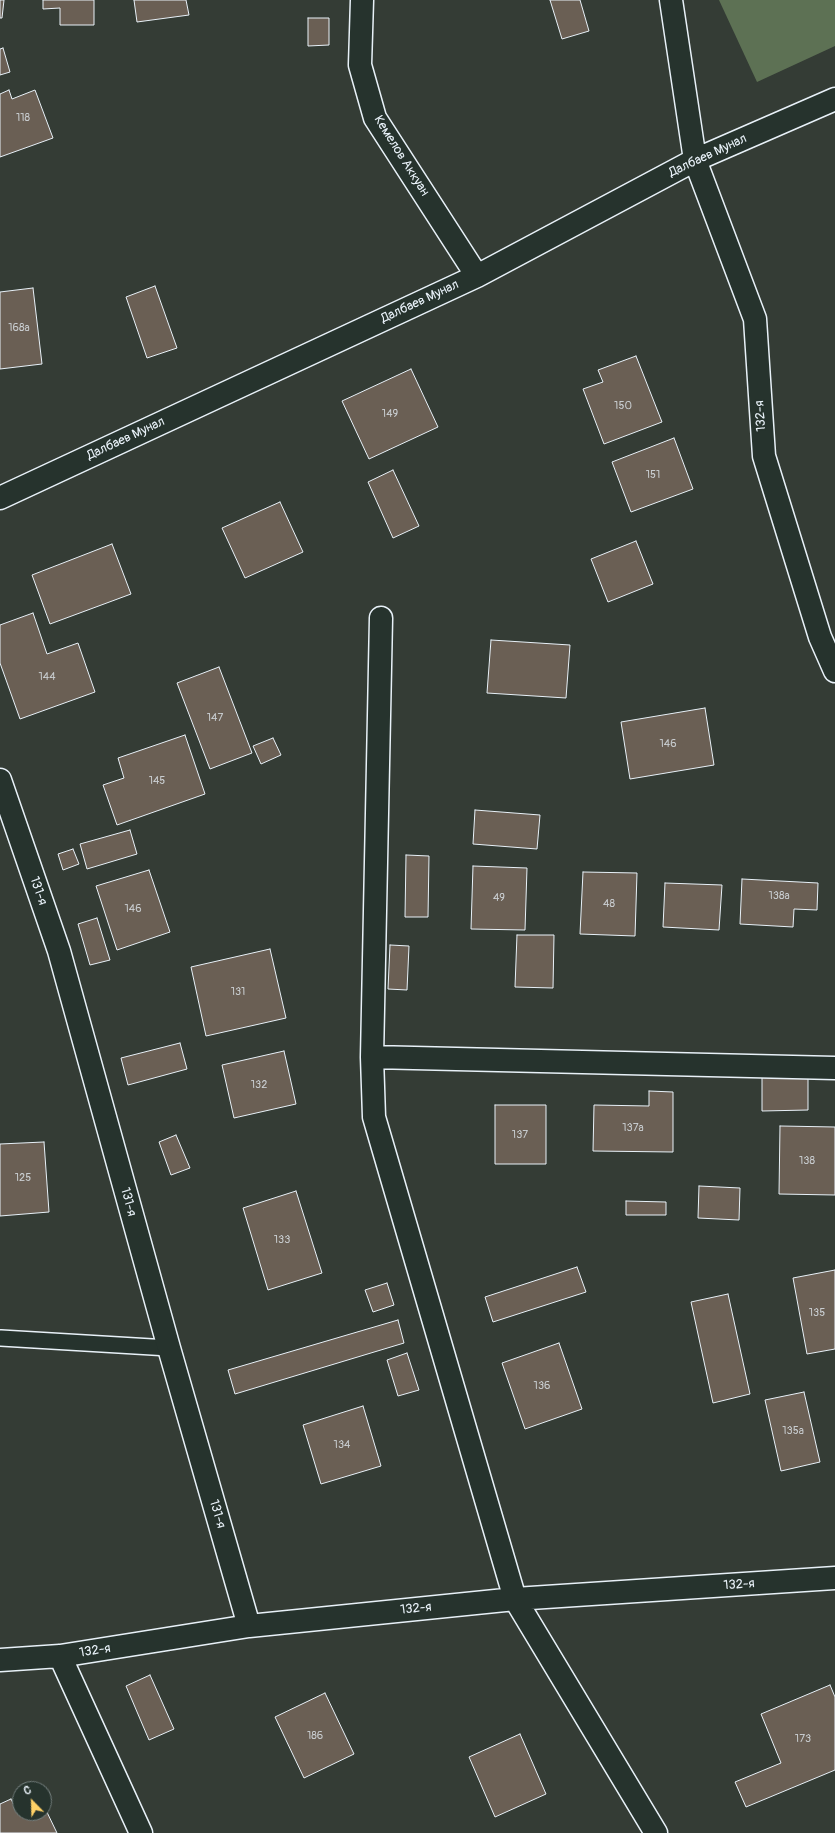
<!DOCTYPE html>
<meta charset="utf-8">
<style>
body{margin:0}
#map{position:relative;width:835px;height:1833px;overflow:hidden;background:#343c35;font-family:Pangolin,sans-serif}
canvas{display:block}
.north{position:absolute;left:12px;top:1781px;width:40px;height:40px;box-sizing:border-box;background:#26332d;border:1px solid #747f7e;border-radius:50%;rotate:337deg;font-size:11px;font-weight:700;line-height:16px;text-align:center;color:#e8f1f8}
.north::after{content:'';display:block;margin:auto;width:14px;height:18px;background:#ffd166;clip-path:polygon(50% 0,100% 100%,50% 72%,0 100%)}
</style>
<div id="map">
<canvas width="835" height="1833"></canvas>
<div class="north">С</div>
</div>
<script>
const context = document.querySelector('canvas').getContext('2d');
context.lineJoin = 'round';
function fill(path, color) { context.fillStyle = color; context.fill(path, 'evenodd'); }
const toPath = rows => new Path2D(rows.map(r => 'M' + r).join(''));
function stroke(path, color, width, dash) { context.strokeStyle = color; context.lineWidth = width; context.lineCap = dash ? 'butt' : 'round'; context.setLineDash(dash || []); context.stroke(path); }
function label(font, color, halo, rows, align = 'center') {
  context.font = font + ' Pangolin,sans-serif'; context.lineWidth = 3.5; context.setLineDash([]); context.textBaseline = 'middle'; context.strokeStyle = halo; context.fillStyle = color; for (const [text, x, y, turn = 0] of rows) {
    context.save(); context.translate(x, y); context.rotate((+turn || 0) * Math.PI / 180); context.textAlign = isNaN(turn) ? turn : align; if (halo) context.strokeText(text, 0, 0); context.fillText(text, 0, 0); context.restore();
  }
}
fill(toPath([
 [719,0,835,0,835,46,757,82]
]), '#5d7154');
const building = toPath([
 [0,0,4,0,2,18,0,18,0,0],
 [43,0,94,0,94,25,60,25,60,8,43,9,43,0],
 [134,0,186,0,189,15,137,22,134,0],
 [550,0,580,0,589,31,562,39,550,0],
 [308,18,329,18,329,45,308,46,308,18],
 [3,48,10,72,0,75,0,49,3,48],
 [9,90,12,99,35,90,53,138,0,157,0,94,9,90],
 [155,286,177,348,147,358,126,297,155,286],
 [33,288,42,364,0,369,0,292,33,288],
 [636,356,662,422,604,444,583,389,603,382,598,370,636,356],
 [411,369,438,427,369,459,342,401,411,369],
 [674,438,693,489,631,512,612,462,674,438],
 [393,470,419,526,393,538,368,482,393,470],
 [280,502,303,552,245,578,222,528,280,502],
 [636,541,653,584,608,602,591,559,636,541],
 [112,544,131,594,50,624,32,575,112,544],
 [33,613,47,654,78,643,95,692,20,719,0,663,0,625,33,613],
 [491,640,570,645,566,698,487,693,491,640],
 [219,667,252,753,210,769,177,683,219,667],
 [705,708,714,765,630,779,621,722,705,708],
 [185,735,205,794,117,825,103,785,124,778,118,758,185,735],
 [273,738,281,755,261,764,253,746,273,738],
 [475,810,540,815,537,849,473,844,475,810],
 [130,830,137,854,87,869,80,844,130,830],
 [73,849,79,864,63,870,58,854,73,849],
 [406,855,429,856,428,917,405,917,406,855],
 [473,866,527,868,525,930,471,929,473,866],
 [149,870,170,932,117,950,96,886,149,870],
 [583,872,637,873,635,936,580,934,583,872],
 [742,879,818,883,817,910,794,909,793,927,740,924,742,879],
 [665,883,722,885,719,930,663,927,665,883],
 [97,918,110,960,90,965,78,924,97,918],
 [517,935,554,935,553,988,515,987,517,935],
 [390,945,409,946,407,990,388,989,390,945],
 [270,949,286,1018,206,1036,191,967,270,949],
 [180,1043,187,1069,128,1085,121,1058,180,1043],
 [284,1051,296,1104,234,1118,222,1065,284,1051],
 [762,1076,808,1076,808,1110,762,1111,762,1076],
 [649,1091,673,1092,673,1152,593,1151,594,1105,649,1106,649,1091],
 [495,1105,546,1105,546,1164,495,1164,495,1105],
 [780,1126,835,1127,835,1195,779,1194,780,1126],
 [176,1135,190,1168,171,1175,159,1142,176,1135],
 [44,1142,49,1212,0,1216,0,1144,44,1142],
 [699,1186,740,1188,739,1220,698,1218,699,1186],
 [296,1191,322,1273,268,1290,243,1208,296,1191],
 [626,1201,666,1202,666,1215,626,1215,626,1201],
 [577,1267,586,1292,493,1322,485,1297,577,1267],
 [835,1270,835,1349,807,1354,793,1278,835,1270],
 [387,1283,394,1305,373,1312,365,1290,387,1283],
 [728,1294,750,1394,713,1403,691,1302,728,1294],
 [398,1320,404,1343,235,1394,228,1370,398,1320],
 [559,1343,582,1409,525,1429,502,1363,559,1343],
 [407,1353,419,1390,398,1396,387,1360,407,1353],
 [804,1392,820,1462,781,1471,765,1400,804,1392],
 [363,1406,381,1466,321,1484,303,1425,363,1406],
 [150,1675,174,1729,149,1740,126,1686,150,1675],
 [830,1685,835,1697,835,1770,746,1807,735,1782,781,1763,761,1714,830,1685],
 [325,1693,354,1754,304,1778,275,1717,325,1693],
 [520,1734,546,1794,495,1817,469,1757,520,1734],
 [11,1799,16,1809,20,1807,20,1813,44,1813,44,1806,57,1833,0,1833,0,1804,11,1799]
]);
fill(building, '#6a5f54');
stroke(building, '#e8f1f8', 1);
const lane = toPath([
 [1,1338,169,1348]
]);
const street = toPath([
 [362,0,360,65,375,118,477,276],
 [671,0,695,160,755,319,764,456,820,637,835,671],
 [0,498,477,276,695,160,835,99],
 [381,618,372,1057,374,1117,515,1599,656,1833],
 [0,780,59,951,169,1348,249,1626],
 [372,1057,835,1068],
 [60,1656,141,1833],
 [0,1660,60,1656,249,1626,515,1599,835,1578]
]);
stroke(lane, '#e8f1f8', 18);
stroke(street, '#e8f1f8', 25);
stroke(lane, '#26332d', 15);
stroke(street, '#26332d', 22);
label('11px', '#c8cccf', null, [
 ["118",23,118],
 ["168а",19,328],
 ["150",623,406],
 ["149",390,414],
 ["151",653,475],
 ["144",47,677],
 ["147",215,718],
 ["146",668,744],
 ["145",157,781],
 ["138а",779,896],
 ["49",499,898],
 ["48",609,904],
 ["146",133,909],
 ["131",238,992],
 ["132",259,1085],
 ["137а",633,1128],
 ["137",520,1135],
 ["138",807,1161],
 ["125",23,1178],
 ["133",282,1240],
 ["135",817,1313],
 ["136",542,1386],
 ["135а",793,1431],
 ["134",342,1445],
 ["186",315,1736],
 ["173",803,1739]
]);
label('13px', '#e8f1f8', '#26332d', [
 ["Кемелов Аккуан",401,156,58],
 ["Далбаев Мунал",708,156,-25],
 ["Далбаев Мунал",420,302,-25],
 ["132-я",761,416,-94],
 ["Далбаев Мунал",126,439,-25],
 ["131-я",38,891,71],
 ["131-я",128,1202,75],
 ["131-я",217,1514,74],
 ["132-я",739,1585,-4],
 ["132-я",416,1609,-6],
 ["132-я",95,1651,-9]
]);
</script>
